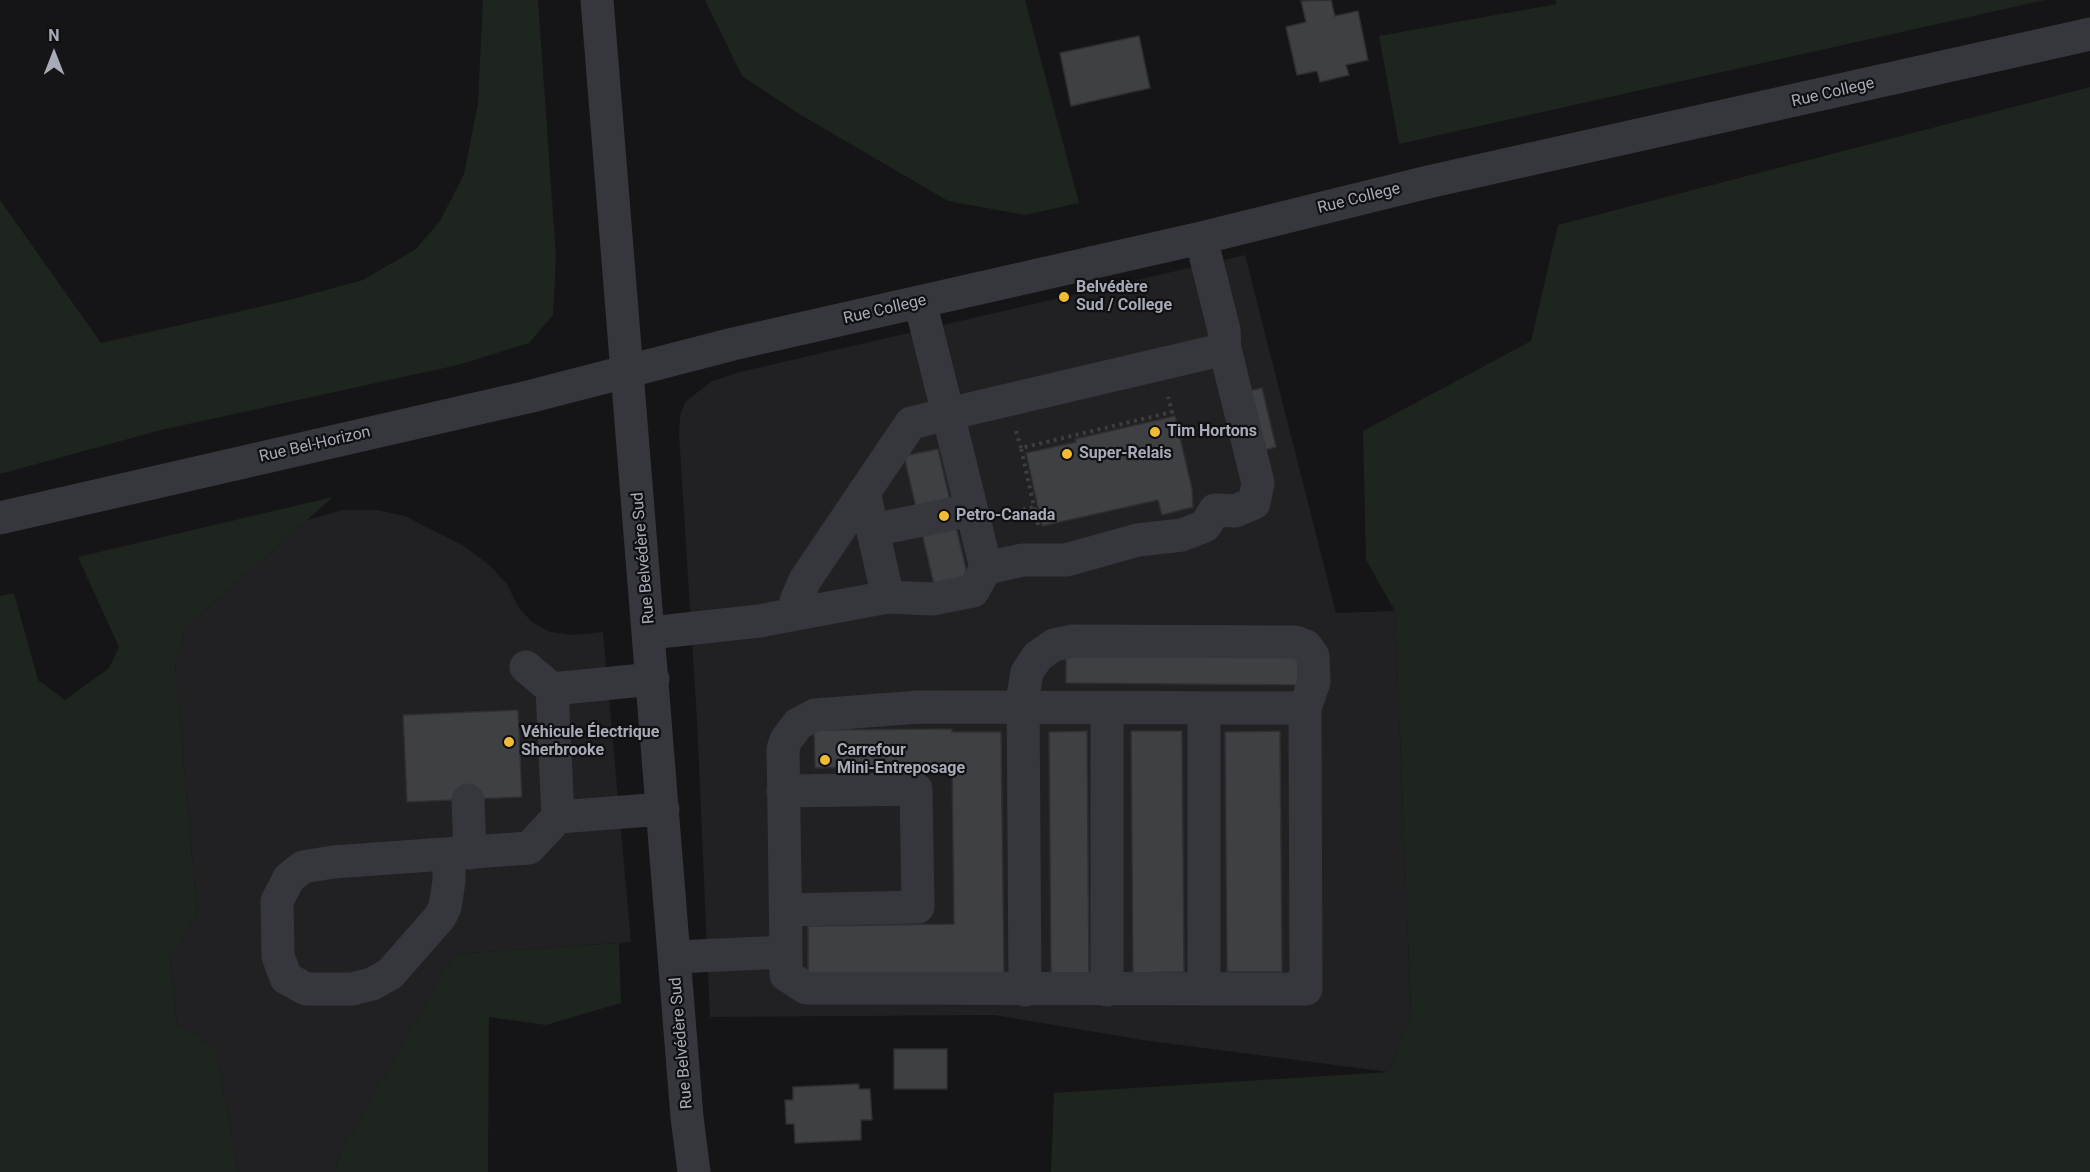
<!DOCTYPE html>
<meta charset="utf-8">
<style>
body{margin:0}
#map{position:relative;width:2090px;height:1172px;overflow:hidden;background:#151517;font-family:Roboto,sans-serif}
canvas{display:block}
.north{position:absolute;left:24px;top:24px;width:60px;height:60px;-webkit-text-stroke:4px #101012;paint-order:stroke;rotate:0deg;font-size:16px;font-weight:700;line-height:24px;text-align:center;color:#a7abb7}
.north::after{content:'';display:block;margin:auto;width:21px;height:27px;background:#a7abb7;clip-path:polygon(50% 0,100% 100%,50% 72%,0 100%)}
</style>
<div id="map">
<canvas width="2090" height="1172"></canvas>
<div class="north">N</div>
</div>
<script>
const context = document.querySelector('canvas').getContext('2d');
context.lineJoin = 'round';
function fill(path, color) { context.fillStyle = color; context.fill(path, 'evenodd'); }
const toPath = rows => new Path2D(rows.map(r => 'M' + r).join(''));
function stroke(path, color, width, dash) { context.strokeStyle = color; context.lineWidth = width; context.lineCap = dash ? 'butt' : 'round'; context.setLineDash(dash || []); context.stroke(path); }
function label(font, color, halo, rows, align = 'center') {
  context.font = font + ' Roboto,sans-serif'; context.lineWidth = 4.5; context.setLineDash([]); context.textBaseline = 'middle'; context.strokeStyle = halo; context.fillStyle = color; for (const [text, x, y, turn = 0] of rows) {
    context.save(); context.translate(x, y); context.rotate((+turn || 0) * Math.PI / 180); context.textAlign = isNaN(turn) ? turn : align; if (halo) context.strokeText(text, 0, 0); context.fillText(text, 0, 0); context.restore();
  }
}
fill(toPath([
 [1245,255,1336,613,1395,611,1411,1013,1389,1072,1142,1040,995,1015,710,1017,697,720,679,434,680,416,685,402,712,381,740,372],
 [343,510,377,510,405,516,464,546,489,565,507,584,518,607,532,622,550,632,573,635,603,632,631,942,454,954,342,1150,334,1172,238,1172,216,1048,177,1024,170,959,197,914,175,664,185,628,307,520]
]), '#212124');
fill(toPath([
 [483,0,538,0,556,257,553,315,529,343,458,365,161,430,0,474,0,200,101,343,289,300,363,280,416,249,440,221,464,174,478,103],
 [705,0,1025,0,1079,203,1025,215,948,201,801,115,742,76],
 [1555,0,2045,0,1399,144,1379,36,1557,4],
 [2090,87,2090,1172,1051,1172,1054,1093,1389,1072,1411,1013,1395,611,1366,560,1363,431,1531,341,1558,225],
 [333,497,185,628,175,664,197,914,170,959,177,1024,216,1048,238,1172,0,1172,0,596,14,593,38,680,65,700,109,668,119,647,78,557],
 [619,943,621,1003,546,1025,489,1017,488,1172,334,1172,342,1150,454,954]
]), '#1d251e');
const building = toPath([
 [1331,0,1335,16,1358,11,1368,60,1346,65,1349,75,1320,82,1317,71,1297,75,1286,27,1306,22,1301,1,1331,0],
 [1139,36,1150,88,1071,106,1060,53,1139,36],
 [1262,388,1276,447,1237,457,1223,397,1262,388],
 [1175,416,1192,489,1193,507,1162,515,1158,500,1042,526,1026,453,1076,442,1075,439,1175,416],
 [938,449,968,578,934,585,904,456,938,449],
 [1066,654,1298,654,1298,685,1066,683,1066,654],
 [518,710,522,797,407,802,403,715,518,710],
 [952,729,952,732,1001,732,1004,974,808,975,808,926,954,924,952,766,815,768,814,730,952,729],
 [1087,731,1089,973,1051,974,1049,732,1087,731],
 [1131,731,1182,731,1184,972,1133,973,1131,731],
 [1280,731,1282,972,1227,972,1225,732,1280,731],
 [894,1049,947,1049,947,1089,894,1089,894,1049],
 [859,1084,859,1089,870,1089,872,1120,861,1120,861,1140,795,1143,794,1124,786,1124,785,1100,793,1100,793,1087,859,1084]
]);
fill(building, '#3f4044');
stroke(building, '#2f2f33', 1.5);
stroke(toPath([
 [1016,431,1021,448],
 [1008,513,1034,507],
 [1038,525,1021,448,1172,412,1168,397]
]), '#3c3e43', 4, [3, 4.5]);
stroke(toPath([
 [597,0,687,1117,694,1172],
 [920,302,948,414,1225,349,1224,330,1201,238],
 [864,492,888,597],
 [0,518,532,396,733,344,1201,238,1428,182,2090,34],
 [873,530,971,510],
 [986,568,1023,560,1066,560,1138,540,1182,535,1205,526,1215,510,1235,511,1254,503,1258,483,1225,349],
 [650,633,759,621,796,614,888,597,932,599,973,591,986,568,948,414,911,423,805,580,796,601,796,614],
 [526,667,552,689],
 [653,679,552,689,558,817,663,809],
 [1107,708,1107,990],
 [1204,708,1204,989],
 [783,791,916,789,918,907,786,910],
 [468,800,470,853],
 [449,855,449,881,445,907,440,917,390,974,372,984,352,989,306,989,286,978,278,956,277,901,289,878,303,867,333,862,529,848,558,817],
 [675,957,786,952,783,749,786,740,798,724,815,715,919,707,1305,708,1306,989,806,988,786,975,786,952],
 [1025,990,1023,696,1027,672,1038,656,1054,645,1073,641,1295,642,1306,646,1313,656,1314,682,1305,708]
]), '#36373c', 33);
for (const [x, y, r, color] of [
 [1064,297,6,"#f1bc33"],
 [1155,432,6,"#f1bc33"],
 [1067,454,6,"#f1bc33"],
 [944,516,6,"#f1bc33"],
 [509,742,6,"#f1bc33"],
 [825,760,6,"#f1bc33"]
]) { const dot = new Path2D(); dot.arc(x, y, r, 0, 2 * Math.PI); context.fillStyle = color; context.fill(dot); stroke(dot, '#101012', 2); }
label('16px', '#a7abb7', '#101012', [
 ["Rue College",1833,93,-13],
 ["Rue College",1359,199,-14],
 ["Rue College",885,310,-13],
 ["Rue Bel-Horizon",315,445,-13],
 ["Rue Belvédère Sud",644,558,-95],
 ["Rue Belvédère Sud",682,1043,-95]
]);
label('bold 16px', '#a7abb7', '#101012', [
 ["Belvédère",1076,288],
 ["Sud / College",1076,306],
 ["Tim Hortons",1167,432],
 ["Super-Relais",1079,454],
 ["Petro-Canada",956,516],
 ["Véhicule Électrique",521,733],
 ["Sherbrooke",521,751],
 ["Carrefour",837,751],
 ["Mini-Entreposage",837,769]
], 'left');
</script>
